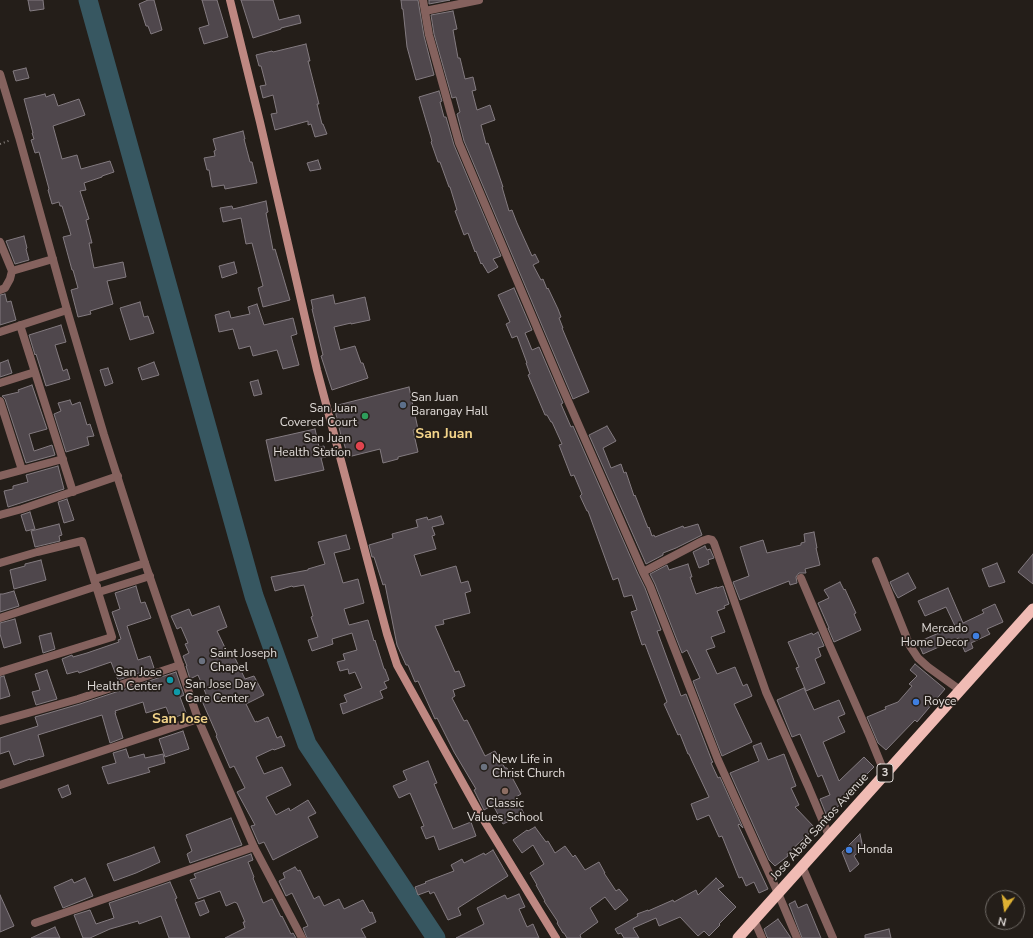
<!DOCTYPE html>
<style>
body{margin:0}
#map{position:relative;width:1033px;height:938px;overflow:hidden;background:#241e19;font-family:"Nunito Sans",sans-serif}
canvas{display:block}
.north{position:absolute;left:985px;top:890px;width:40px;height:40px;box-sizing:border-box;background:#241e19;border:1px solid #6f6a65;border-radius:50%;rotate:193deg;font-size:11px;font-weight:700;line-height:16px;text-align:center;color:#e0dbd8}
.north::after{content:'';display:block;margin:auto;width:14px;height:18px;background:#deb133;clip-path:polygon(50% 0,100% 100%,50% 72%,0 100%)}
</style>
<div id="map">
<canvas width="1033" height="938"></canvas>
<div class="north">N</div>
</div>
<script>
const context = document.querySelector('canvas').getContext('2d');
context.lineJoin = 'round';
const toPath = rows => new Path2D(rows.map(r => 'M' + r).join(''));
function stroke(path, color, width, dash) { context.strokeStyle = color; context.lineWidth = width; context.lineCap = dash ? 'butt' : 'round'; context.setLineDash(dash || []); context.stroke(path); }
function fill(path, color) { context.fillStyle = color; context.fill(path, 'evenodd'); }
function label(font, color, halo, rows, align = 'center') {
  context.font = font + ' "Nunito Sans",sans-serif'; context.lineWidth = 3.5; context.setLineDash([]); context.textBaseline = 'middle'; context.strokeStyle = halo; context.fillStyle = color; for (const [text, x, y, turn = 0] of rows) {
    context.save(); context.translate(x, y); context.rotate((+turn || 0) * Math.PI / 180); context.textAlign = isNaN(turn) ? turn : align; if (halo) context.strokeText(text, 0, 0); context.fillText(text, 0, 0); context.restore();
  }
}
stroke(toPath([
 [88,0,254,596,307,744,436,938]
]), '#375761', 19);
const building = toPath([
 [28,0,43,0,44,9,30,11,28,0],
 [148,0,154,0,162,30,151,34,148,26,146,26,139,4,148,0],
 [202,0,217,0,228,37,204,44,199,28,209,25,202,0],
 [241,0,273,0,279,20,299,15,301,23,281,28,281,29,253,38,241,0],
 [401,0,418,0,424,36,434,75,416,80,407,47,403,9,402,9,401,0],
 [429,0,450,0,429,4,429,0],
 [453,11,457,29,453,30,458,58,460,58,465,79,473,77,476,90,472,91,477,110,490,105,495,120,481,125,486,144,488,143,503,187,502,187,509,211,512,210,517,223,532,256,535,254,539,262,533,265,541,280,543,279,547,289,548,288,558,309,561,317,559,318,563,328,562,328,589,392,573,399,464,141,457,114,460,112,456,97,452,98,434,34,431,15,453,11],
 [306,44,310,61,308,61,319,104,317,104,322,124,323,124,327,134,315,137,311,124,308,125,308,121,275,130,271,114,277,113,273,95,263,98,260,86,266,85,261,66,259,66,256,55,272,51,273,52,306,44],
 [26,68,29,78,16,81,13,71,26,68],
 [439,91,442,101,440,102,444,117,446,117,454,145,501,256,493,259,498,267,488,273,482,263,481,264,476,251,475,252,468,233,464,235,455,211,457,210,450,187,449,187,440,162,438,162,431,142,432,141,419,97,439,91],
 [45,94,46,97,54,94,58,106,79,99,85,115,53,126,62,159,77,155,81,169,110,161,114,172,102,176,102,177,84,183,86,190,80,191,89,219,86,220,92,243,89,243,94,268,123,262,126,277,107,281,113,304,90,311,91,314,78,317,71,290,78,288,73,270,72,270,63,237,71,235,62,206,60,206,59,202,52,204,48,190,49,189,39,152,35,153,31,140,34,139,32,133,33,133,24,99,45,94],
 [243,131,245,139,244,139,250,162,252,162,257,183,225,189,224,185,212,187,209,170,207,170,204,158,215,156,214,151,216,150,213,139,243,131],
 [318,160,321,169,310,171,307,163,318,160],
 [266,201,268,212,266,213,273,250,275,249,290,300,263,307,258,288,263,286,252,243,246,244,241,218,223,222,220,208,232,206,233,209,266,201],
 [24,236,27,248,26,249,29,260,15,264,6,241,24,236],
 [234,262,237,273,222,278,219,266,234,262],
 [514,288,532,330,525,333,532,350,539,347,563,403,561,404,571,427,573,426,638,574,645,588,661,630,657,631,681,696,686,694,712,761,713,762,711,763,718,778,720,777,743,828,739,824,738,825,768,889,759,893,754,882,746,886,742,877,739,878,722,836,719,837,709,815,697,820,691,804,709,797,692,761,689,754,688,754,680,734,678,735,664,704,667,702,645,644,642,645,631,612,637,610,632,595,624,597,618,578,613,580,588,511,587,511,580,496,582,494,574,475,571,476,559,445,562,444,552,422,551,422,547,415,545,415,528,375,530,374,526,363,527,363,517,336,512,338,506,324,510,322,498,295,514,288],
 [5,294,7,302,11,301,16,320,0,325,0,295,5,294],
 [333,295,335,304,365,297,370,320,351,324,351,323,334,327,340,350,355,346,361,363,363,363,368,378,332,390,321,356,323,355,312,309,313,309,311,300,333,295],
 [140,302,144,317,148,316,154,333,130,340,120,308,140,302],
 [257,304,264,325,293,318,297,334,291,336,299,365,283,369,277,350,253,356,250,346,239,349,233,329,219,332,215,315,229,311,231,318,250,314,248,307,257,304],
 [61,325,66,342,55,345,63,371,67,369,70,379,46,386,36,354,35,355,29,335,61,325],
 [8,360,12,373,0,377,0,363,8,360],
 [154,362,159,375,142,380,138,368,154,362],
 [108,368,113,383,105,386,100,370,108,368],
 [258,380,262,394,254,396,250,382,258,380],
 [32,385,47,429,29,434,34,451,52,445,55,455,26,463,5,399,2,396,19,392,18,390,32,385],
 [409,387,418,429,413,430,418,452,398,457,398,459,383,463,380,449,348,457,343,440,342,440,334,406,409,387],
 [70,400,72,405,80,402,87,425,90,424,94,436,87,437,89,445,66,452,54,414,61,411,58,403,70,400],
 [607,426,616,441,603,448,611,468,621,464,624,473,626,472,634,496,635,495,648,528,649,527,652,536,654,535,655,537,683,526,684,528,698,524,702,535,676,548,663,553,663,555,646,564,589,435,607,426],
 [315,429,319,447,324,446,326,457,321,458,324,470,275,481,266,440,315,429],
 [58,466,64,489,8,507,4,491,13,489,13,486,28,482,26,475,58,466],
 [67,499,74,520,64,523,58,502,67,499],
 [30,512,35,529,26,531,21,515,30,512],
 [441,516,444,524,432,527,435,535,432,536,436,549,414,555,421,576,456,566,461,583,468,581,471,591,465,593,470,613,443,620,444,624,435,626,455,672,459,671,465,686,453,690,455,696,452,698,464,721,467,720,485,756,495,751,505,768,507,768,521,794,516,797,524,814,503,824,493,805,484,810,474,790,476,789,454,752,437,718,435,719,418,681,415,682,408,665,406,665,397,645,385,584,383,585,374,557,372,557,369,545,393,538,392,534,418,527,416,520,427,517,428,520,441,516],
 [59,524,62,535,59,536,60,541,35,547,31,531,59,524],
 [814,532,817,548,816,548,820,565,805,569,806,573,799,573,796,577,797,583,790,585,789,581,740,600,733,582,749,576,740,547,763,540,767,553,801,545,801,543,805,542,804,534,814,532],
 [346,535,350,549,334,553,343,583,358,579,364,603,344,609,349,625,368,620,374,641,375,640,384,669,385,669,389,680,384,682,387,688,380,691,383,698,343,714,340,704,347,702,344,695,362,688,355,672,349,674,348,669,340,671,337,662,345,660,343,654,357,650,352,633,332,639,333,644,312,651,308,640,318,637,311,617,313,616,304,585,293,587,292,586,275,591,271,577,308,570,308,569,325,564,318,542,346,535],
 [705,546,707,550,710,549,714,558,708,560,709,564,699,568,693,552,705,546],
 [1033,554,1033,584,1018,572,1033,554],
 [41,560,46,580,14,589,10,570,25,566,25,564,41,560],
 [997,563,1005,582,989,587,982,569,997,563],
 [688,564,692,577,690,577,696,594,717,587,717,588,723,586,729,604,724,606,725,608,717,611,725,632,711,637,715,647,706,650,717,674,735,667,743,686,747,684,752,696,734,704,752,742,722,756,693,681,700,678,687,650,682,653,655,584,650,574,667,565,669,570,688,564],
 [908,573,916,588,898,598,894,591,890,582,908,573],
 [840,582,844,590,845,589,856,613,854,614,861,630,834,642,828,628,829,628,818,603,829,598,824,590,840,582],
 [136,586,141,603,145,602,151,618,127,626,138,660,150,656,154,668,118,680,111,662,79,673,78,671,67,674,62,659,72,655,73,657,87,653,119,642,118,640,121,639,112,612,120,609,115,593,136,586],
 [948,588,963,623,984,613,982,610,995,604,1003,622,987,629,990,634,971,643,973,648,965,652,959,638,923,654,918,642,955,626,946,607,925,616,918,601,948,588],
 [14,591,19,606,0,612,0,594,3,594,14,591],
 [219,606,227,627,217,631,230,658,234,656,245,679,254,676,264,695,246,704,255,722,257,721,257,722,268,717,277,738,281,736,285,746,274,750,273,749,256,757,264,774,282,767,291,785,266,797,276,815,289,808,290,811,308,800,316,813,308,817,318,837,273,860,264,842,259,844,251,826,255,825,237,792,245,788,234,766,230,768,216,736,217,735,202,701,208,699,198,675,190,679,186,666,187,666,183,656,189,653,185,644,188,643,181,627,177,629,171,616,189,609,192,616,219,606],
 [15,619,21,643,4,648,0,634,0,623,15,619],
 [818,632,824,646,818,648,821,656,815,659,825,683,806,691,796,668,799,667,788,642,812,633,813,635,818,632],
 [51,633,55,649,43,653,39,636,51,633],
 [915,664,945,689,917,722,915,720,886,750,878,743,867,717,886,709,885,707,898,702,912,686,909,684,917,676,910,670,915,664],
 [47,670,57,699,36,705,32,692,40,690,35,674,47,670],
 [176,672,184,695,180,697,186,713,171,719,166,707,146,713,143,702,115,711,116,713,115,713,123,738,110,743,102,715,38,735,44,756,30,760,30,759,14,765,9,751,0,754,0,738,38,726,35,717,80,704,176,672],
 [4,676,10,696,0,699,0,677,4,676],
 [804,688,814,710,839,700,845,714,838,717,845,732,823,742,839,781,864,757,874,767,854,787,855,788,845,798,846,799,833,811,826,814,820,799,830,795,822,775,818,777,800,734,792,737,777,700,804,688],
 [183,731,189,749,165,757,159,739,183,731],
 [761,743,768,760,784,754,796,786,791,788,799,805,795,807,815,828,787,854,788,856,775,866,769,860,730,773,759,761,753,746,761,743],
 [126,749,129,758,144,754,145,758,163,754,165,763,148,768,150,772,108,784,102,767,116,763,113,753,126,749],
 [428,761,437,783,434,784,453,829,471,822,476,836,439,850,434,836,426,839,421,827,424,826,410,793,399,798,393,786,407,780,403,771,428,761],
 [68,785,71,794,62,798,58,789,68,785],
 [231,818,242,845,190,863,187,854,192,851,186,835,231,818],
 [535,827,546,842,548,841,555,853,565,846,573,857,575,855,585,870,599,862,605,873,604,873,616,891,619,889,628,900,615,910,605,897,590,908,598,922,580,935,581,938,567,938,564,933,563,933,557,923,558,922,544,901,545,901,536,885,537,885,530,873,544,864,533,845,522,853,513,840,527,830,528,831,535,827],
 [860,834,863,848,854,856,859,864,850,872,842,852,860,834],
 [154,847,160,862,136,873,114,881,107,864,130,856,154,847],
 [493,850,508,876,458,908,461,915,448,920,434,892,430,894,429,891,418,895,415,887,426,883,425,882,454,871,451,865,462,859,464,863,484,853,485,855,493,850],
 [251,854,253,860,248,862,254,877,253,878,263,903,272,899,281,917,282,916,291,934,293,933,296,938,225,938,245,928,243,922,245,922,237,903,236,903,235,902,226,906,220,891,198,899,190,880,196,878,194,874,251,854],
 [295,867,298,871,300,870,314,899,319,896,324,906,339,899,344,909,363,900,370,913,372,912,376,922,361,929,366,938,307,938,303,928,308,926,292,893,286,896,279,881,285,878,283,873,295,867],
 [85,878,93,896,63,908,54,887,72,879,74,883,85,878],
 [716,878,724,886,718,889,736,907,719,924,720,925,709,936,704,931,698,936,680,917,659,926,656,918,633,928,639,938,624,938,621,933,618,934,615,929,638,916,637,914,648,910,648,911,673,900,674,902,696,890,698,895,716,878],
 [170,882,177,898,175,899,190,938,169,938,161,916,139,924,138,921,110,929,90,938,83,938,74,915,90,910,96,924,114,918,109,903,170,882],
 [519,894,525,907,519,909,527,927,533,924,539,938,456,938,484,924,477,908,505,895,507,899,519,894],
 [0,895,14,926,0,932,0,895],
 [204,900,209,912,200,916,195,903,204,900],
 [795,901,798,908,807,904,821,938,802,938,789,904,795,901],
 [778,919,791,938,768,938,767,937,764,929,778,919],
 [55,927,60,938,31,938,55,927],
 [889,929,891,938,865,938,865,935,889,929]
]);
fill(building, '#4f474c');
stroke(building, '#837b80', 1);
stroke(toPath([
 [0,144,11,140]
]), '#87817d', 2, [1, 3]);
stroke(toPath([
 [423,0,429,35,459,143,562,387,643,572,650,586,718,760,778,893,797,938],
 [425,11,479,0],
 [0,242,12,271,10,279,5,288,0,290],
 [12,271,53,259],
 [20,325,73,492],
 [0,332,67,310],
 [0,383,35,372],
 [0,401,22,470],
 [0,476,63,459],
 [0,515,22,509,118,476],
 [876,561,910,646,918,658,928,667,960,690],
 [0,563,37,552,82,541,112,637,0,672],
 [643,572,702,541,708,539,712,540,714,543,766,692,808,786,829,836],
 [801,578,829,644,870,737,885,774],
 [95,579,145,563],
 [99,592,150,576],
 [0,618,97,586],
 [0,721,78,699,180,665],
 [0,785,198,719],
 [802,866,833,938],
 [754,920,762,938],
 [35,923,254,847]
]), '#85625e', 8);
stroke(toPath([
 [0,74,19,137,67,310,104,435,145,563,198,719,254,847,302,938]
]), '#85625e', 8);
stroke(toPath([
 [230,0,260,122,317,370,387,634,397,665,480,814,556,938]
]), '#bf8882', 8);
stroke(toPath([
 [738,938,1033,609]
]), '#f0bbb4', 11);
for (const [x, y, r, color] of [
 [403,405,4,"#5c6f8a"],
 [365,416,4,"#2e9e5b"],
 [360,446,5,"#e0444e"],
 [976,636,4,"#3f7fe0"],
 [202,661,4,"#6b7280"],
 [170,680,4,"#0f9aa8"],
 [177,692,4,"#0f9aa8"],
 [916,702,4,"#3f7fe0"],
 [484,767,4,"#6b7280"],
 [505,791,4,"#8d6e63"],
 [849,850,4,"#3f7fe0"]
]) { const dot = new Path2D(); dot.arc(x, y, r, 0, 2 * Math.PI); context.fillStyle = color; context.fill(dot); stroke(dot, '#241e19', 1.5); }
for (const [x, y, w] of [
 [885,773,16]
]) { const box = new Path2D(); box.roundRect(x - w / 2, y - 9, w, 18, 3); context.fillStyle = '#241e19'; context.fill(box); stroke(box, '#e0dbd8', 1); }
label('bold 11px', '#e0dbd8', null, [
 ["3",885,773]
]);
label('12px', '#e0dbd8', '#241e19', [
 ["San Juan",411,398],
 ["Barangay Hall",411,412],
 ["San Juan",357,409,"right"],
 ["Covered Court",357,423,"right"],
 ["San Juan",351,439,"right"],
 ["Health Station",351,453,"right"],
 ["Mercado",968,629,"right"],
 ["Home Decor",968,643,"right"],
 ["Saint Joseph",210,654],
 ["Chapel",210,668],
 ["San Jose",162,673,"right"],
 ["Health Center",162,687,"right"],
 ["San Jose Day",185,685],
 ["Care Center",185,699],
 ["Royce",924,702],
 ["New Life in",492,760],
 ["Christ Church",492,774],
 ["Classic",505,804,"center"],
 ["Values School",505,818,"center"],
 ["Honda",857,850]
], 'left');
label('12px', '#e0dbd8', '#241e19', [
 ["Jose Abad Santos Avenue",820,827,-48]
]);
label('bold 14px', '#f4d58a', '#241e19', [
 ["San Juan",444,435],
 ["San Jose",180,720]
]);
</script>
